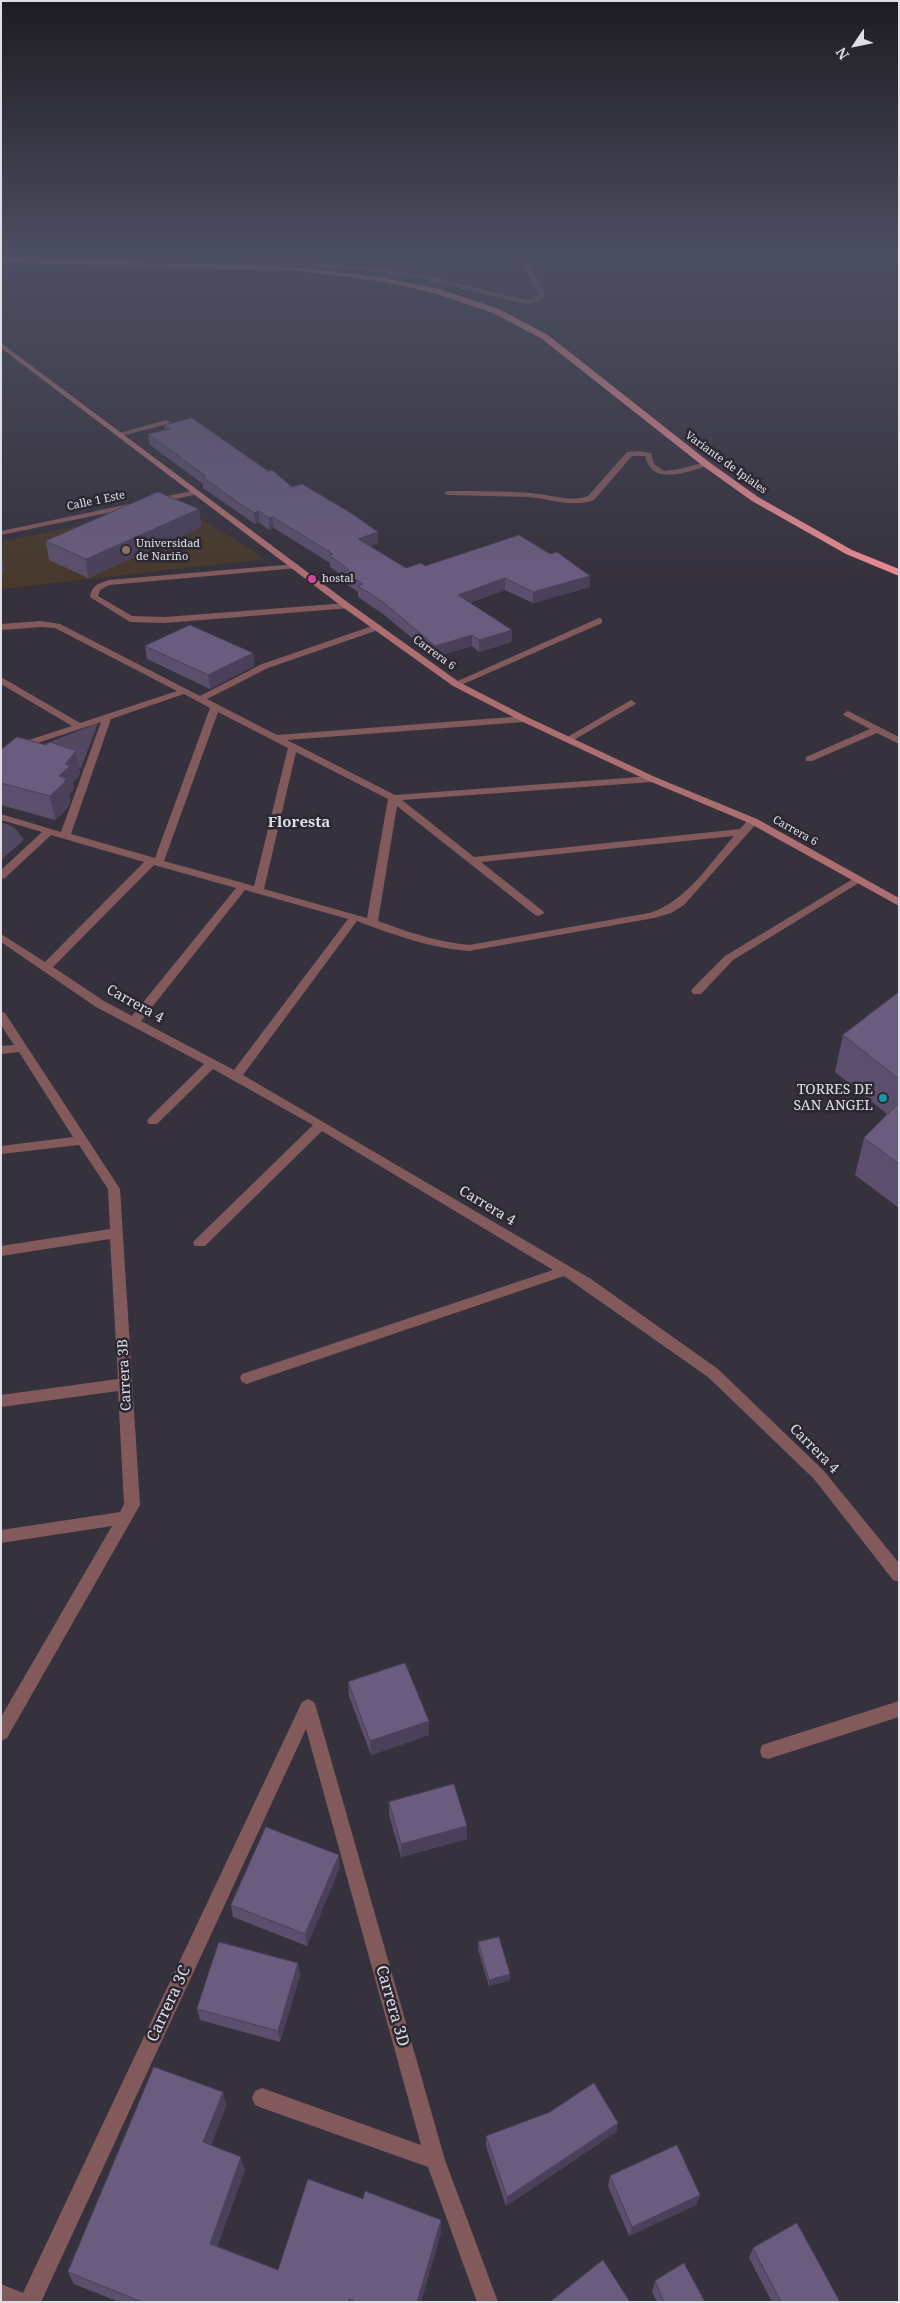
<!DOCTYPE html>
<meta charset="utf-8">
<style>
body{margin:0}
#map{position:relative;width:900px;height:2303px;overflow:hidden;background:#36323d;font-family:"Noto Serif",serif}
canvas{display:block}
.frame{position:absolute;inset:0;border:2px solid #e0dee5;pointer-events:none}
.north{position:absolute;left:830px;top:20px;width:50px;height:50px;-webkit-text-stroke:4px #2c2833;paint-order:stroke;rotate:236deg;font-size:14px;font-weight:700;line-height:20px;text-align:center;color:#e0dee5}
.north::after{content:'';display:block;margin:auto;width:18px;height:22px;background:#e0dee5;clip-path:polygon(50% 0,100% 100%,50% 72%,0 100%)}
</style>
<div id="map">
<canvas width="900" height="2303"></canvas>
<div class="frame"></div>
<div class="north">N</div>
</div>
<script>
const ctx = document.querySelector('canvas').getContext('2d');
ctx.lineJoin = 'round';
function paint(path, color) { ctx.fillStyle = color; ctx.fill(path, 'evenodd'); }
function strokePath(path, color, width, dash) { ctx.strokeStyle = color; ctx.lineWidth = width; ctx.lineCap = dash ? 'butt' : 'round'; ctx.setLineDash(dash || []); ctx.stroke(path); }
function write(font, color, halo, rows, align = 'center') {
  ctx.font = font + ' "Noto Serif",serif'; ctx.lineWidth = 5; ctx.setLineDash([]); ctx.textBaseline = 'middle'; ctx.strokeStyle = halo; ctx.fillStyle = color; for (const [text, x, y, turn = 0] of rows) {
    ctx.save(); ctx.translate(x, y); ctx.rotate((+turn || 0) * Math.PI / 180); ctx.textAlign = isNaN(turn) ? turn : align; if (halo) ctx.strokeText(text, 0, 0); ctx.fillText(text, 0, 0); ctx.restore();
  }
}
paint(new Path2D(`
 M 179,505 L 265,559 L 1,589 L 1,542 Z`), '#47392b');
paint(new Path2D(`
 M 98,723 L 81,768 L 24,752 Z
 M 1,822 L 14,827 L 24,840 L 1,860 Z`), '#524860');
paint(new Path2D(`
 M 519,258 L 525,258 L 546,294 L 538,301 L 526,304 L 428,280 L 369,271 L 262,263 L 230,269 L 227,267 L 262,259 L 369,267 L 428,276 L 526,300 L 534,299 L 540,294 Z
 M 166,420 L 170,422 L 169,424 L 120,436 L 116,434 Z
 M 639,451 L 651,453 L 654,464 L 664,471 L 679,469 L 706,462 L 710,464 C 705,467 697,469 691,471 C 672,476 651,480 645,456 L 632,456 L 594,500 C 573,508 551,499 529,497 C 502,496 475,496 448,495 L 444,493 L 448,491 C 475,491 503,491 530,493 C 549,494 570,503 588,496 L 627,452 Z
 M 196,490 L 200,492 L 199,494 L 1,535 L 1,531 Z
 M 295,564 L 298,564 L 298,568 L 109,585 L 100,590 L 98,596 L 132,616 L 165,617 L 347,603 L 350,604 L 350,608 L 165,623 L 130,622 L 90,597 C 91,586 99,583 109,580 Z
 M 599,618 L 602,619 L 602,623 L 459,686 L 451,684 Z
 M 41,621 L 60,624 L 200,696 L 262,664 L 375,625 L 381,625 L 381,629 L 268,668 L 207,699 L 277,735 L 524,716 L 529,719 L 524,722 L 287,740 L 395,795 L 652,776 L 657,779 L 652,782 L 402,800 L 474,857 L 740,829 L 749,819 L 757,819 L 757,823 L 684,905 L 671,913 L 654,918 L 469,951 C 430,948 394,935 357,921 L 243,1075 L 591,1279 L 718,1369 L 824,1471 L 899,1563 L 899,1582 L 893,1580 L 814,1479 L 708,1377 L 564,1276 L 252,1382 L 247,1384 L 242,1382 L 240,1378 L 242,1374 L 553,1270 L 322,1131 L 205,1246 L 195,1246 L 193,1243 L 195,1240 L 313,1125 L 213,1069 L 157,1124 L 149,1124 L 147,1121 L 149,1118 L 204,1064 L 96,1007 L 1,942 L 1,934 L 45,962 L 144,862 L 51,835 L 5,878 L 1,879 L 1,870 L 42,832 L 1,820 L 1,814 L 61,832 L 101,722 L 1,755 L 1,749 L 72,726 L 1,684 L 1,677 L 80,723 L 177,691 L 55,628 L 41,627 L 1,630 L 1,624 ZM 184,694 L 210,708 L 155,858 L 71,834 L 111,719 ZM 218,712 L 288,748 L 254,886 L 164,861 ZM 296,752 L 388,799 L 367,918 L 264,889 ZM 397,806 L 535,915 L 539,916 L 544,913 L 543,911 L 481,862 L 734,836 C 709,864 686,902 649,913 L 469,945 C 437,942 408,932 378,921 ZM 154,865 L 236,888 L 132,1016 L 104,1001 L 53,967 ZM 245,890 L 348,919 L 234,1070 L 141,1021 Z
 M 631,700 L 636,703 L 634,705 L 572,741 L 566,741 L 564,739 Z
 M 848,711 L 899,737 L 899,744 L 877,733 L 812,761 L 806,761 L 806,757 L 870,729 L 845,716 L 843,714 Z
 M 858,876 L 863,879 L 862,881 L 733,960 L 701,994 L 693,994 L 691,991 L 693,988 L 725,956 Z
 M 1,1012 L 5,1013 L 120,1189 L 140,1505 L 7,1738 L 1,1741 L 1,1717 L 112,1526 L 1,1543 L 1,1530 L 120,1512 L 124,1504 L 118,1391 L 1,1407 L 1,1395 L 118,1379 L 110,1239 L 1,1256 L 1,1246 L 110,1229 L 108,1189 L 79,1145 L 1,1154 L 1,1146 L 73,1137 L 19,1052 L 1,1054 L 1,1046 L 14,1045 L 1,1025 Z
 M 308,1699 L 314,1702 L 316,1707 L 445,2160 L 498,2302 L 477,2302 L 428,2167 L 262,2108 L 255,2105 L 252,2098 L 255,2091 L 262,2088 L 421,2145 L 306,1729 L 41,2302 L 1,2302 L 1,2284 L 23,2293 L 302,1702 Z
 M 899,1701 L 899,1717 L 768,1759 L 762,1757 L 760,1751 L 762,1745 L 768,1743 Z`), '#825a5c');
paint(new Path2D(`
 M 1,343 L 350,604 L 459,682 L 527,717 L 655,777 L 757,819 L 899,898 L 899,906 L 749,823 L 649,781 L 521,721 L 453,686 L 344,608 L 1,348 Z`), '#ac6e71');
paint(new Path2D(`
 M 1,258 L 298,267 L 385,278 L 439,289 L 499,309 L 548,335 L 709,462 L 758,497 L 852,550 L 899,569 L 899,576 L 846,554 L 752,501 L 703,466 L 542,339 L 493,313 L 434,293 L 385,282 L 298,271 L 1,262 Z`), '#ea8b90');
paint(new Path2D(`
 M 164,425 L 268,471 L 378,543 L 370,546 L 406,568 L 425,566 L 590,587 L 533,603 L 505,590 L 469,603 L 512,630 L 511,642 L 479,652 L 472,646 L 435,657 L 383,614 L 358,597 L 358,592 L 345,583 L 344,577 L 330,567 L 330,563 L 274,528 L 269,530 L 259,522 L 255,524 L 203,488 L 203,484 L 150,445 L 148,434 L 165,430 Z
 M 199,509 L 201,527 L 88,578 L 49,560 L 46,541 Z
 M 145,646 L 253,653 L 254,666 L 210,689 L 147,659 Z
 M 1,750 L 76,751 L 80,774 L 73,782 L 74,789 L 69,794 L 70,801 L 68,807 L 55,820 L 1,805 Z
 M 899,992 L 899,1208 L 855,1175 L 864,1138 L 887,1114 L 835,1072 L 843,1035 Z
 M 348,1682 L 429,1735 L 371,1755 L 349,1696 Z
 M 389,1802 L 467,1839 L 401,1857 L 389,1815 Z
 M 340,1867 L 307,1946 L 233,1917 L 231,1905 Z
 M 478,1942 L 510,1974 L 510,1980 L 489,1986 L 478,1949 Z
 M 300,1975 L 280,2042 L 200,2020 L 197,2009 Z
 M 223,2092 L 226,2106 L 211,2145 L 245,2170 L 217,2246 L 278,2270 L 363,2199 L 441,2220 L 441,2232 L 421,2302 L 119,2302 L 74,2284 L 68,2272 Z
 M 618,2123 L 616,2132 L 506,2206 L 486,2146 L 486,2136 Z
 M 610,2176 L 700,2195 L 696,2205 L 629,2236 L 608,2186 Z
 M 753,2248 L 840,2302 L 772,2302 L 749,2258 Z
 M 655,2281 L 705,2302 L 657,2302 L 652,2292 Z`), '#5b4f6d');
paint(new Path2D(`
 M 199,509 L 201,527 L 88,578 L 86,559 Z
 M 259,511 L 259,522 L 255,524 L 254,513 Z
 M 273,517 L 274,528 L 269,530 L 269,518 Z
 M 378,532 L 378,543 L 358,550 L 358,539 Z
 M 1,553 L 5,572 L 1,574 Z
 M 590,576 L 590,587 L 533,603 L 533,592 Z
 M 505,578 L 505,590 L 458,607 L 458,595 Z
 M 512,630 L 511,642 L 479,652 L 479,640 Z
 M 472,635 L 472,646 L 435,657 L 435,646 Z
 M 253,653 L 254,666 L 210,689 L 208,675 Z
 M 76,751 L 80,774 L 73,782 L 74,789 L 69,794 L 70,801 L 68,807 L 55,820 L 50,796 L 65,764 Z
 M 429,1721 L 429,1735 L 371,1755 L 370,1741 Z
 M 467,1826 L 467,1839 L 401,1857 L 401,1844 Z
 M 339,1855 L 340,1867 L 307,1946 L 305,1934 Z
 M 298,1963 L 300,1975 L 280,2042 L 278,2031 Z
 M 510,1974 L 510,1980 L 489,1986 L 489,1980 Z
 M 223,2092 L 226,2106 L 207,2155 L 203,2142 Z
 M 618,2123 L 616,2132 L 506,2206 L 507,2197 Z
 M 241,2157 L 245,2170 L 213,2255 L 210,2244 Z
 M 700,2195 L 696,2205 L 629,2236 L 632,2227 Z
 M 441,2220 L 441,2232 L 421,2302 L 417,2302 Z`), '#4a4059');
const building = new Path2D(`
 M 192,418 L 268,471 L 272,470 L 292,487 L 302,484 L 351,513 L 378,532 L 358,539 L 406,568 L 421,563 L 425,566 L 519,535 L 550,554 L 557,552 L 590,576 L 533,592 L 505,578 L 458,595 L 512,630 L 479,640 L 472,635 L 435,646 L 383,602 L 358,586 L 363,584 L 344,571 L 349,570 L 329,555 L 333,554 L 273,517 L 269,518 L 259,511 L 254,513 L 202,477 L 206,476 L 148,434 L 170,429 L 164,425 Z
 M 158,492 L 199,509 L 86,559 L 46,541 Z
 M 190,625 L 253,653 L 208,675 L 145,646 Z
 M 17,737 L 46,745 L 50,742 L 76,751 L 65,764 L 70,766 L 59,776 L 66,778 L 64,783 L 50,796 L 1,783 L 1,750 Z
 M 899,992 L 899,1079 L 843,1035 Z
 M 899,1103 L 899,1164 L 864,1138 Z
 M 405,1663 L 429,1721 L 370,1741 L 348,1682 Z
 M 454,1784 L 467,1826 L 401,1844 L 389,1802 Z
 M 266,1827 L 339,1855 L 305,1934 L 231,1905 Z
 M 499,1937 L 510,1974 L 489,1980 L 478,1942 Z
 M 219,1942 L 298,1963 L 278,2031 L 197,2009 Z
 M 154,2067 L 223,2092 L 203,2142 L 241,2157 L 210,2244 L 278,2270 L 308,2179 L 363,2199 L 365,2191 L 441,2220 L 417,2302 L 356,2302 L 349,2299 L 348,2302 L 142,2302 L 68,2272 Z
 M 594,2083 L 618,2123 L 507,2197 L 486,2136 L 550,2112 Z
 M 677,2145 L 700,2195 L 632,2227 L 610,2176 Z
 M 797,2223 L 840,2302 L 781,2302 L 753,2248 Z
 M 603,2260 L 630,2302 L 550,2302 Z
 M 684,2263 L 705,2302 L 664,2302 L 655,2281 Z`);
paint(building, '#6a5c7f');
strokePath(building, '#4a4059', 1);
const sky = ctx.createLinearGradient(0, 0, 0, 580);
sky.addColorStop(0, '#1e1c22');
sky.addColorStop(0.44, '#4c4f62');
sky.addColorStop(1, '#4c4f6200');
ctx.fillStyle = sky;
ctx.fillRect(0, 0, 900, 580);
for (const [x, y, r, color] of [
 [126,550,5,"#8d6e63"],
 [312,579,5,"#d1479c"],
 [883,1098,5,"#0f9aa8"]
]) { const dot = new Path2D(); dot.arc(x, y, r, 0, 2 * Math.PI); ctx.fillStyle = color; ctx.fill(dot); strokePath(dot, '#2c2833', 2); }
write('11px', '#e0dee5', '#2c2833', [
 ["Variante de Ipiales",726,463,36],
 ["Calle 1 Este",96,501,-12],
 ["Carrera 6",434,653,36],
 ["Carrera 6",795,831,29]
]);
write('11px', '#e0dee5', '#2c2833', [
 ["Universidad",136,544],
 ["de Nariño",136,557],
 ["hostal",322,579]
], 'left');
write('14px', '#e0dee5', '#2c2833', [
 ["Carrera 4",135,1004,29],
 ["Carrera 4",487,1206,31],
 ["Carrera 3B",125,1375,-93],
 ["Carrera 4",814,1449,45]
]);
write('14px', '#e0dee5', '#2c2833', [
 ["TORRES DE",873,1090],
 ["SAN ANGEL",873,1106]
], 'right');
write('bold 15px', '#e0dee5', '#2c2833', [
 ["Floresta",299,823]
]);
write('16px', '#e0dee5', '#2c2833', [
 ["Carrera 3C",169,2004,-65],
 ["Carrera 3D",392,2006,74]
]);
</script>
